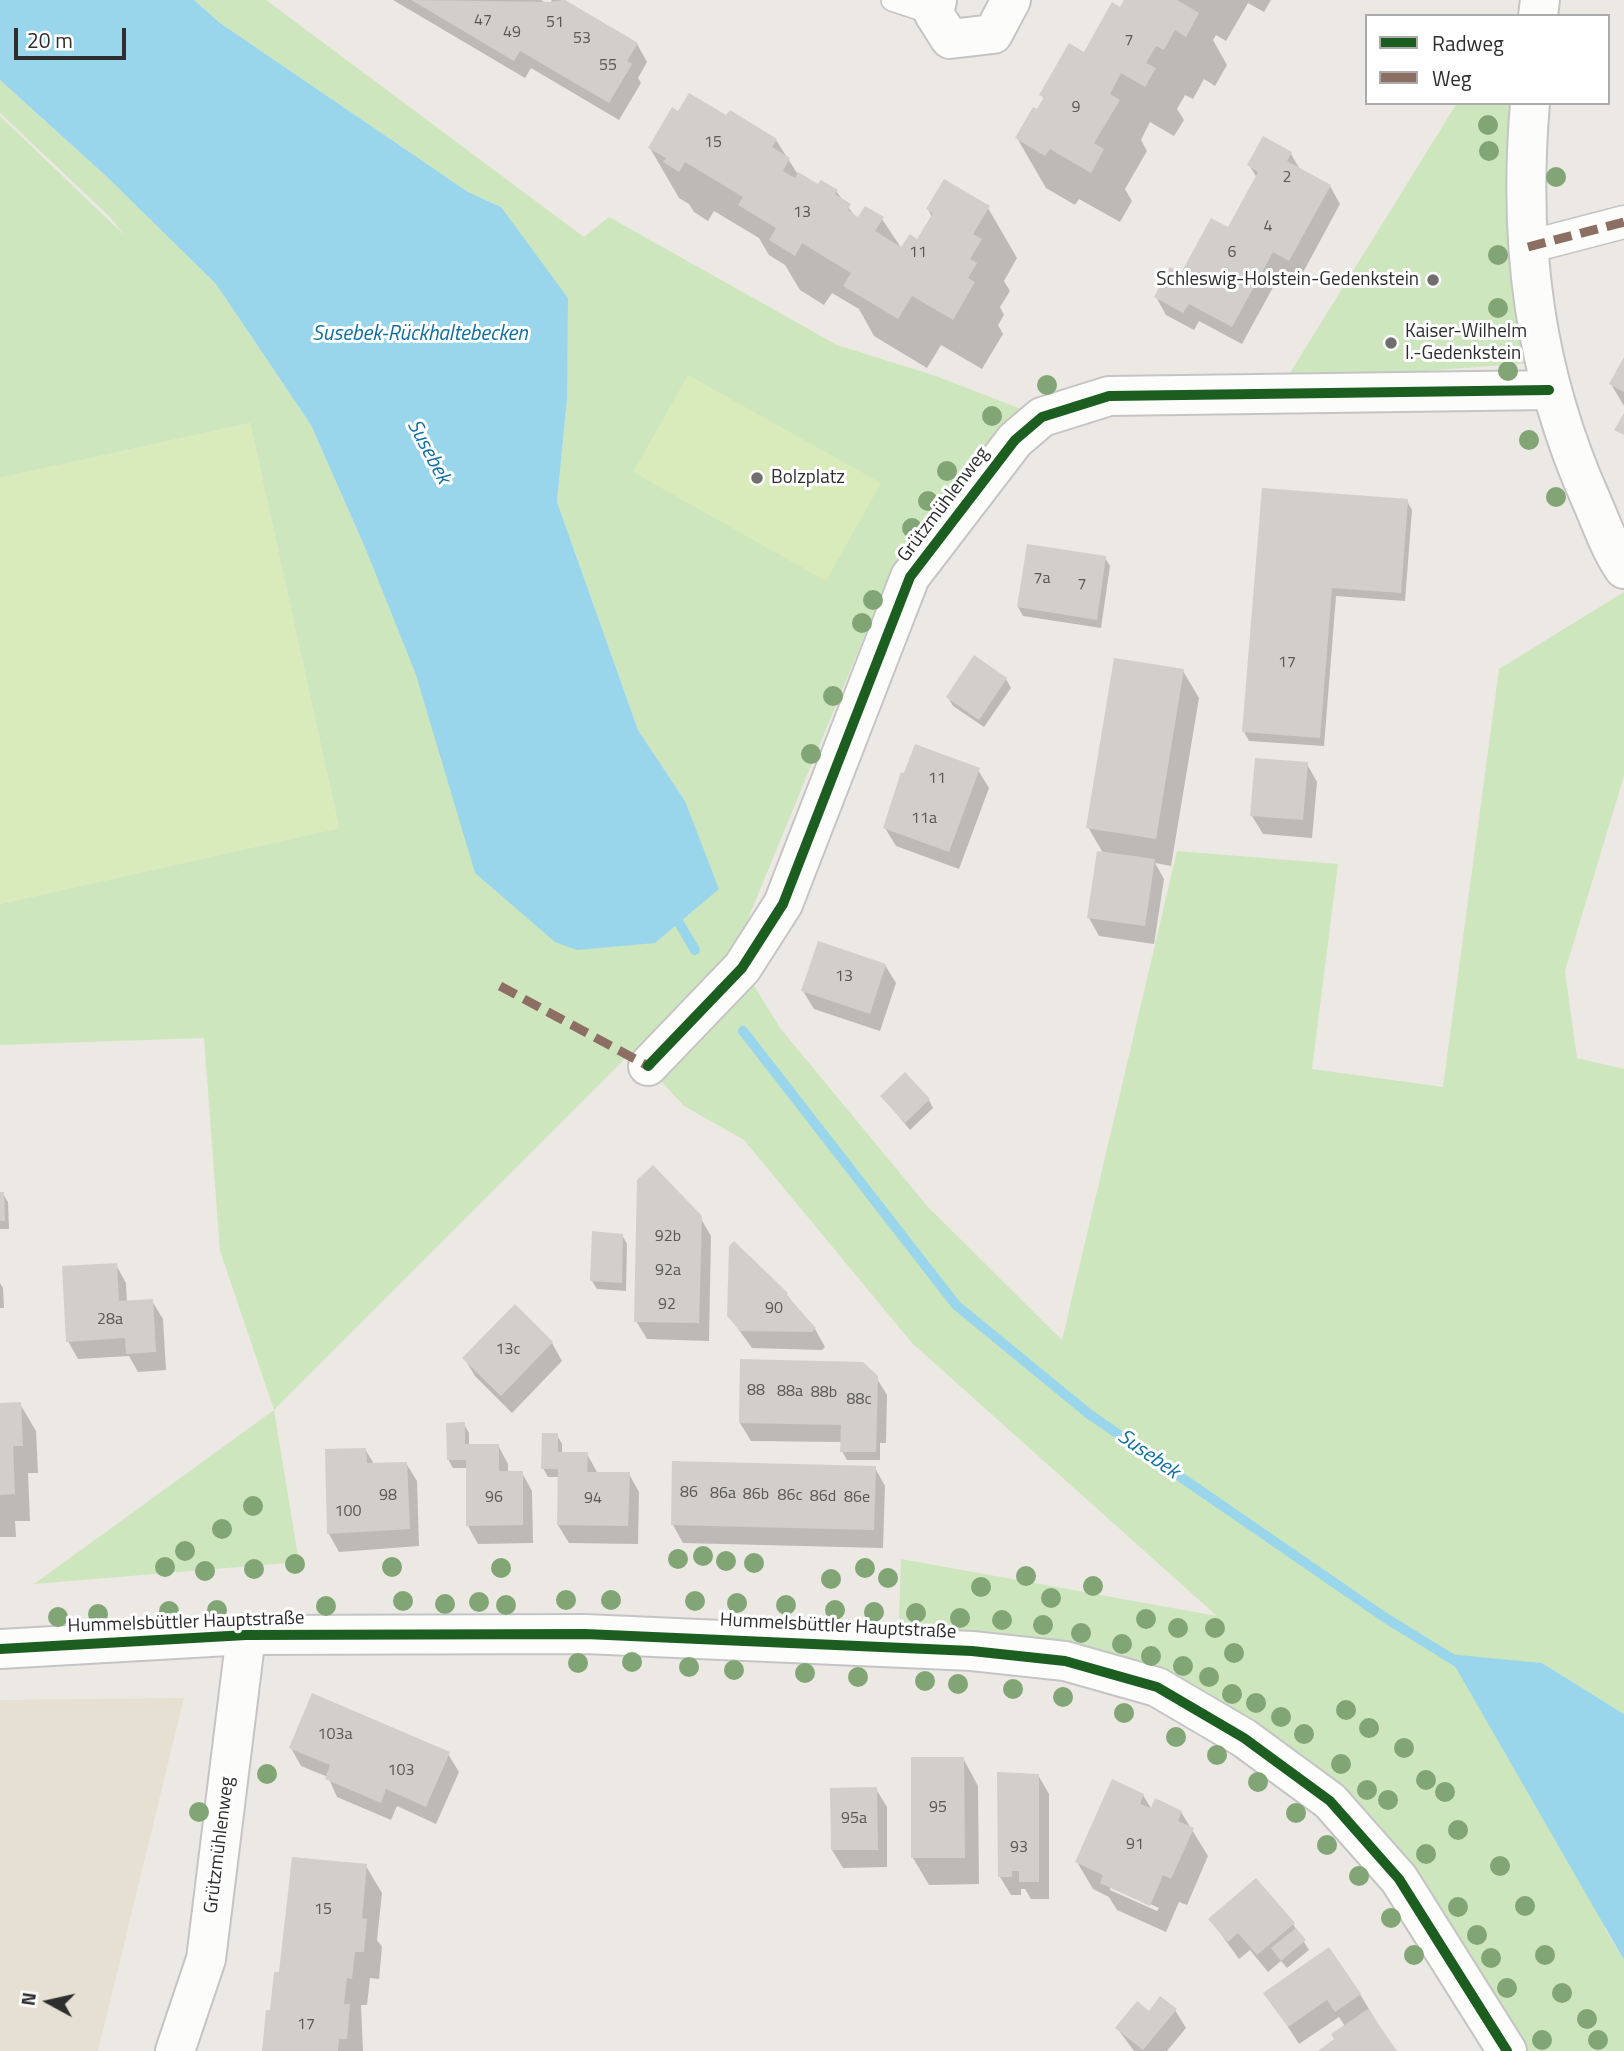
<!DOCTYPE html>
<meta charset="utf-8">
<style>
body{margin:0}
#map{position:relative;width:1624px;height:2051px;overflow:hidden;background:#ece8e4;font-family:"Titillium Web",sans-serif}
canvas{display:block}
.legend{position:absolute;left:1365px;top:14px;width:245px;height:91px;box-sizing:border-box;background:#fff;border:2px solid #ababab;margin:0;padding:9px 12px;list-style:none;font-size:21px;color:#2e2e2e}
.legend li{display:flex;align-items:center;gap:14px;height:35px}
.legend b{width:35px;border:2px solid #ababab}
.north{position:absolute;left:14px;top:1967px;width:70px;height:70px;-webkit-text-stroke:5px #fff;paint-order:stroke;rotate:278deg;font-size:19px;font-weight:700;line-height:28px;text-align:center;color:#2e2e2e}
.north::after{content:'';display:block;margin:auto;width:24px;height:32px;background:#2e2e2e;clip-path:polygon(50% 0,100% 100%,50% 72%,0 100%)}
.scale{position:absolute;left:14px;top:28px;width:112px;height:32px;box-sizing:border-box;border:4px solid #2e2e2e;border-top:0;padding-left:9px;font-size:21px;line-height:24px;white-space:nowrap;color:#2e2e2e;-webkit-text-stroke:5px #fff;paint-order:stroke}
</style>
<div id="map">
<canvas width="1624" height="2051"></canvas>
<ul class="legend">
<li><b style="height:9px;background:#1b5e20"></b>Radweg</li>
<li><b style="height:9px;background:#8d6e63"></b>Weg</li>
</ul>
<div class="north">N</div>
<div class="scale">20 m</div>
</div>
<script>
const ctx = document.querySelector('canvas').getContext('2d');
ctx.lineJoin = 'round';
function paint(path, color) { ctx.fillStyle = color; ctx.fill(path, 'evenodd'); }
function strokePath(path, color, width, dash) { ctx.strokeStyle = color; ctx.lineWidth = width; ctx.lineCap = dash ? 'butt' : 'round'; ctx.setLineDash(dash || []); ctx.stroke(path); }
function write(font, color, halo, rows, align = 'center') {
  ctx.font = font + ' "Titillium Web",sans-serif'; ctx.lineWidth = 6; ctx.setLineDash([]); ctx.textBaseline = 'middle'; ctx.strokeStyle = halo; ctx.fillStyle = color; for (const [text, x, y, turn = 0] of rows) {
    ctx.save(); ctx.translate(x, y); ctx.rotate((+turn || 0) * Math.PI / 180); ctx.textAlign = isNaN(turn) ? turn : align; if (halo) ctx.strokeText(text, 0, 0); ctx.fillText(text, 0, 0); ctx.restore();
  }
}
paint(new Path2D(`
 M 184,1698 L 98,2051 L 0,2051 L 0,1700 Z`), '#e6e0d3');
paint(new Path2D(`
 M 194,0 L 266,0 L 584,237 L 609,217 L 837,345 L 933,375 L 1042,417 L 894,564 L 734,953 L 780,1028 L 928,1207 L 1062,1340 L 1177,851 L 1338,864 L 1312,1069 L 1443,1087 L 1499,669 L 1624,592 L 1624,776 L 1565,971 L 1577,1058 L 1624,1069 L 1624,1714 L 1542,1663 L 1605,1929 L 1624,1960 L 1624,2051 L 1516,2051 L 1333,1795 L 1159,1680 L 898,1650 L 901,1559 L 1217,1616 L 912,1343 L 744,1140 L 684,1106 L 633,1051 L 274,1410 L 299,1562 L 34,1584 L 274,1410 L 220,1251 L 204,1038 L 0,1045 L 0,904 L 339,828 L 250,423 L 0,478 L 0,116 L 124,235 L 110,217 L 0,113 L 0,80 L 106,176 L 216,284 L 311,425 L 366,550 L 416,675 L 685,801 L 638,730 L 557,502 L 567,399 L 501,207 L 468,192 L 220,23 Z
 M 1457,103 L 1518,103 L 1532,363 L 1285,381 Z`), '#cee6be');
paint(new Path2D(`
 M 688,375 L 881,483 L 826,581 L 633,472 Z
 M 250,423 L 339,828 L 0,904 L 0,478 Z`), '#d9eabb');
paint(new Path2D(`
 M 0,0 L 194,0 L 220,23 L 468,192 L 501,207 L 568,298 L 567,399 L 557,502 L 638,730 L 685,801 L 719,889 L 655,943 L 577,950 L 555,942 L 475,873 L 416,675 L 366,550 L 311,425 L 216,284 L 106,176 L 0,80 Z
 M 1448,1654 L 1542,1663 L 1624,1714 L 1624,1960 Z`), '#99d6ec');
paint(new Path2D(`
 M 393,0 L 541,0 L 549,5 L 552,0 L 561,0 L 637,44 L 647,62 L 638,78 L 641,83 L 619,120 L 531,68 L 525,78 Z
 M 1126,0 L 1271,0 L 1264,12 L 1248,3 L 1226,41 L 1216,35 L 1213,40 L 1227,65 L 1215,86 L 1204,79 L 1193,99 L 1185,95 L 1177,109 L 1184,120 L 1174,136 L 1150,122 L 1141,140 L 1147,151 L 1125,189 L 1132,201 L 1120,222 L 1079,199 L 1075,205 L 1046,188 L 1017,138 L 1038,112 L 1044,100 L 1042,95 L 1085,54 Z
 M 679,113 L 727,118 L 776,140 L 797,173 L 819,186 L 836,191 L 858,220 L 882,219 L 902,249 L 918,241 L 932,217 L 928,209 L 988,208 L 1017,258 L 1004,281 L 1010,291 L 1000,307 L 1004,315 L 998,325 L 1003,334 L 982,369 L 941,345 L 927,368 L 874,336 L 859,309 L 832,293 L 824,305 L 800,290 L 785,265 L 769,255 L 759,238 L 714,211 L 708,221 L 694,212 L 689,204 L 679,198 L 650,148 Z
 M 1264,139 L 1291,154 L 1301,171 L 1330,186 L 1340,204 L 1300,278 L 1283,269 L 1242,344 L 1199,321 L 1194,330 L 1166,315 L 1156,297 L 1228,230 L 1257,178 L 1249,165 Z
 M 1624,361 L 1624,406 L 1611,384 Z
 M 1263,490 L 1407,501 L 1412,510 L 1405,601 L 1336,596 L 1324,746 L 1249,741 L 1244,732 Z
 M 1105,558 L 1110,566 L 1101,628 L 1023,616 L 1018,607 Z
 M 1183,671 L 1199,698 L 1171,866 L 1155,863 L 1164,879 L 1154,944 L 1099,936 L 1089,918 L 1103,853 L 1088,827 Z
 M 1006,679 L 1011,688 L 984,727 L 953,706 L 948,697 Z
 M 1307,764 L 1317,782 L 1312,838 L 1263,834 L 1252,816 Z
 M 978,770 L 989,788 L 959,869 L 896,846 L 885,828 Z
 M 885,965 L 896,983 L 880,1031 L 814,1009 L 803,991 Z
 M 882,1096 L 929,1100 L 933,1108 L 910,1130 Z
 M 0,1194 L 3,1194 L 8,1202 L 9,1229 L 0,1229 Z
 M 700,1217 L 711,1236 L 709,1341 L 647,1339 L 636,1321 Z
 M 622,1235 L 627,1244 L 626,1291 L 597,1289 L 592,1281 Z
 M 116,1265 L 126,1283 L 127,1302 L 152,1301 L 163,1319 L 166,1370 L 138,1372 L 129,1356 L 78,1359 L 68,1341 Z
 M 0,1283 L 3,1288 L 4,1308 L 0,1308 Z
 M 786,1294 L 815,1329 L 825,1347 L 822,1350 L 752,1348 L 729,1316 Z
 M 515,1307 L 552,1343 L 562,1361 L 512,1413 L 475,1376 L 464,1358 Z
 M 876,1377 L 887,1395 L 886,1443 L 880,1443 L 880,1460 L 847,1460 L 842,1451 L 842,1442 L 751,1441 L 740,1423 Z
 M 20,1404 L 36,1431 L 38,1473 L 28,1473 L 30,1521 L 15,1521 L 16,1537 L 0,1537 L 0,1405 Z
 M 464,1424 L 469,1433 L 469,1446 L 498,1445 L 508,1464 L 508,1473 L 522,1473 L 532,1491 L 533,1543 L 478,1544 L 468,1526 L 467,1468 L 453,1468 L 448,1459 Z
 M 557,1435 L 562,1444 L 562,1454 L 587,1454 L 597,1472 L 629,1474 L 639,1492 L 638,1544 L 569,1543 L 558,1525 L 559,1477 L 548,1477 L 543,1468 Z
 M 365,1449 L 374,1464 L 406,1463 L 417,1481 L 419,1546 L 339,1552 L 329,1534 Z
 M 875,1468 L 885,1486 L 883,1548 L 683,1543 L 673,1525 Z
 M 291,1748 L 448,1754 L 459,1772 L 436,1824 L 397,1806 L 391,1820 L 337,1797 L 328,1777 L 301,1766 Z
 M 963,1758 L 978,1786 L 979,1884 L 929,1885 L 913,1858 Z
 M 1038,1775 L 1049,1794 L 1049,1899 L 1031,1899 L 1025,1889 L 1021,1889 L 1021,1895 L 1011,1895 L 1000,1877 Z
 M 876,1789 L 887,1807 L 887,1867 L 843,1868 L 832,1850 Z
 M 1143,1795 L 1152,1810 L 1181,1812 L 1208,1856 L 1187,1905 L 1179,1902 L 1166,1932 L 1117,1910 L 1109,1897 L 1093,1889 L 1077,1862 ZM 1110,1886 L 1159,1908 L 1157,1911 L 1110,1890 Z
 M 366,1866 L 382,1893 L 377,1940 L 382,1947 L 379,1979 L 370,1978 L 367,2005 L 361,2005 L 363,2051 L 264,2051 L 280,1974 Z
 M 1210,1919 L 1293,1924 L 1309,1950 L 1287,1968 L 1281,1961 L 1268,1972 L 1250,1950 L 1239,1959 Z
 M 1266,1993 L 1360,1994 L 1394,2051 L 1321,2051 L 1337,2040 L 1345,2026 L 1339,2017 L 1299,2044 Z
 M 1175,2010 L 1186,2028 L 1167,2051 L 1134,2051 L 1117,2028 L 1149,2013 Z`), '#0003');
strokePath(new Path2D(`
 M 672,911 L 695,950
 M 743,1031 L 956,1305 L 1089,1414 L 1384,1617 L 1457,1662`), '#99d6ec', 10);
paint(new Path2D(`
 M 411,0 L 549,2 L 565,0 L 638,43 L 627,61 L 632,64 L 609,103 L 520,51 L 514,61 Z
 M 1124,0 L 1177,0 L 1199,13 L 1186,37 L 1175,30 L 1164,50 L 1156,46 L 1146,63 L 1156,68 L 1145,87 L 1121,73 L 1110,94 L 1120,100 L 1094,143 L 1104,149 L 1091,173 L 1050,149 L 1045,156 L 1015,138 L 1033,107 L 1037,109 L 1044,97 L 1039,95 L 1069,43 L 1084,52 L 1112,2 L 1120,7 Z
 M 689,93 L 726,115 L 730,110 L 777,139 L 772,147 L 790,158 L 783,171 L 795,178 L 798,172 L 818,184 L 821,180 L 838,190 L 835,194 L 851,204 L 848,210 L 858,217 L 865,206 L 884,217 L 875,231 L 901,247 L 910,234 L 917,239 L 933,213 L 926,209 L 944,179 L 990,206 L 973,234 L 982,239 L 970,259 L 977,263 L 968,278 L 975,282 L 953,320 L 912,296 L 898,319 L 843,286 L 851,273 L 802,243 L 795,256 L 769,240 L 776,228 L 738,205 L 743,197 L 685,162 L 679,172 L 663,162 L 666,158 L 648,148 L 672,107 L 678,111 Z
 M 1263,136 L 1292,152 L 1287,161 L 1331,185 L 1289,261 L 1273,252 L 1232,327 L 1189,304 L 1183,313 L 1154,297 L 1170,267 L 1181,273 L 1211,218 L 1228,227 L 1258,172 L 1247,165 Z
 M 1624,357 L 1624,392 L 1609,384 Z
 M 1624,413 L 1624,435 L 1614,430 Z
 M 1262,488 L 1408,499 L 1401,593 L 1332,588 L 1320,738 L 1242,732 Z
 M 1027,544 L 1106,556 L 1097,620 L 1017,607 Z
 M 974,655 L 1007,678 L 979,720 L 946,697 Z
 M 1114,658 L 1184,669 L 1156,839 L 1086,828 Z
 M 915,744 L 980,768 L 949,852 L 883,828 L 901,772 L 904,773 Z
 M 1255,758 L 1308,762 L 1303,820 L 1250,816 Z
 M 1097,851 L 1155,859 L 1145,926 L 1087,918 Z
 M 818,941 L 886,964 L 870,1014 L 801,991 Z
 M 905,1072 L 930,1099 L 905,1123 L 880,1096 Z
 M 653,1165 L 702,1216 L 699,1323 L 634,1322 L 637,1180 Z
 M 0,1192 L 4,1192 L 5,1221 L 0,1221 Z
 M 592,1231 L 623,1234 L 622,1283 L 590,1281 Z
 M 734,1241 L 788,1293 L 786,1295 L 816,1328 L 812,1332 L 740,1331 L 734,1324 L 727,1316 L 729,1246 Z
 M 117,1263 L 119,1301 L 153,1299 L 156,1352 L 126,1354 L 125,1338 L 66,1342 L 62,1266 Z
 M 515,1304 L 553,1342 L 501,1396 L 462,1358 Z
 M 740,1359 L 863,1362 L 878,1376 L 876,1452 L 840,1452 L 841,1425 L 739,1423 Z
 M 21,1402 L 23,1446 L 13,1446 L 15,1494 L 0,1495 L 0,1403 Z
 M 465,1422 L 465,1444 L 499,1444 L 499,1471 L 523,1471 L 523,1525 L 466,1526 L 466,1460 L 447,1460 L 446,1423 Z
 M 542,1433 L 558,1433 L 558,1452 L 588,1452 L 587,1472 L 630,1472 L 628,1526 L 557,1525 L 558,1469 L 541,1469 Z
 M 366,1448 L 367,1463 L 407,1462 L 410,1529 L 327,1534 L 325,1449 Z
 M 672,1461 L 876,1466 L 874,1530 L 671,1525 Z
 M 312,1693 L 450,1752 L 426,1807 L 386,1789 L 381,1803 L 325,1779 L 330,1765 L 289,1748 Z
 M 911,1757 L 964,1757 L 965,1858 L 911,1858 Z
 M 997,1772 L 1039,1774 L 1039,1882 L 1019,1882 L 1019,1871 L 1012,1871 L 1012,1877 L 998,1877 Z
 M 1112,1779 L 1144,1794 L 1140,1804 L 1151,1808 L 1155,1798 L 1182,1811 L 1178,1821 L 1194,1828 L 1171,1879 L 1163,1875 L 1150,1906 L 1100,1883 L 1103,1875 L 1075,1862 Z
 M 877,1787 L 878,1850 L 831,1850 L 830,1788 Z
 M 292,1857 L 367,1864 L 362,1918 L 367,1919 L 364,1952 L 355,1952 L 352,1979 L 347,1978 L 344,2004 L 350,2004 L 347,2039 L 339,2039 L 338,2051 L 262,2051 L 266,2010 L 270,2010 L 274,1972 L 279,1972 Z
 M 1256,1878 L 1295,1923 L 1257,1955 L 1238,1933 L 1228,1942 L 1208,1919 Z
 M 1296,1928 L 1306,1940 L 1281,1961 L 1271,1948 Z
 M 1329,1947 L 1361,1994 L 1335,2012 L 1327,2000 L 1288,2027 L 1263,1993 Z
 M 1160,1996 L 1177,2009 L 1143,2050 L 1115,2028 L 1137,2001 L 1149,2011 Z
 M 1368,2009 L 1397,2051 L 1318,2051 L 1334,2039 L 1331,2034 Z`), '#d1cecb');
const service = new Path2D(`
 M 892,0 L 934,14`);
const pedestrian = new Path2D(`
 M 1528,247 L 1624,222`);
const minor = new Path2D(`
 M 937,0 L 934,14 L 950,39 L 993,34 L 1011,0
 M 1538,16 L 1540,0
 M 1530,103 C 1518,244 1534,373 1592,502 C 1602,525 1610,549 1624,569
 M 648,1066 L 742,968 L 783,904 L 910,577 L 1015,440 L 1042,417 L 1109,396 L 1549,390
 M 175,2051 L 206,1959 L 246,1635`);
const secondary = new Path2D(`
 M 0,1649 L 246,1635 L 585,1634 L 972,1651 L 1065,1661 L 1157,1687 L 1244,1738 L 1330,1801 L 1399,1879 L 1507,2051`);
strokePath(service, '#c5c4c5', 24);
strokePath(pedestrian, '#c5c4c5', 35);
strokePath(minor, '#c5c4c5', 42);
strokePath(secondary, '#c5c4c5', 42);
strokePath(service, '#fcfcfb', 21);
strokePath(pedestrian, '#fcfcfb', 32);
strokePath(minor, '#fcfcfb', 38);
strokePath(secondary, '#fcfcfb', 38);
strokePath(new Path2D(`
 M 1528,247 L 1624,222
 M 500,986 L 648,1066 L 651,1064`), '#8d6e63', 9, [18, 9]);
strokePath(new Path2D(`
 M 648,1066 L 742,968 L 783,904 L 910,577 L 1015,440 L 1042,417 L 1109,396 L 1549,390
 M 0,1649 L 246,1635 L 585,1634 L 972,1651 L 1065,1661 L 1157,1687 L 1244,1738 L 1330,1801 L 1399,1879 L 1507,2051`), '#1b5e20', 10);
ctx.fillStyle = '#82a575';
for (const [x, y] of [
 [1488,125],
 [1489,151],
 [1556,177],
 [1498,255],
 [1498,308],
 [1508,371],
 [1047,385],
 [992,416],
 [1529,440],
 [947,471],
 [1556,497],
 [928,501],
 [912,528],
 [873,600],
 [862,623],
 [833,696],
 [811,754],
 [253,1506],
 [222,1529],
 [185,1551],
 [703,1556],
 [678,1559],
 [726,1561],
 [754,1563],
 [295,1564],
 [165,1567],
 [392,1567],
 [501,1568],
 [865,1568],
 [254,1569],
 [205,1571],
 [1026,1576],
 [888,1578],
 [831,1579],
 [1093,1586],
 [981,1587],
 [1051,1598],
 [566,1600],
 [611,1600],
 [403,1601],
 [695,1601],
 [479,1602],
 [737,1603],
 [445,1604],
 [506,1605],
 [786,1605],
 [326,1606],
 [217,1610],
 [835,1610],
 [169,1611],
 [874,1612],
 [916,1613],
 [98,1614],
 [58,1617],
 [960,1618],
 [1146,1619],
 [1002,1620],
 [1043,1625],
 [1178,1628],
 [1215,1628],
 [1081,1633],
 [1122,1644],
 [1234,1653],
 [1151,1656],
 [632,1662],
 [578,1663],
 [1183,1666],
 [689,1667],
 [734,1670],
 [805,1673],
 [858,1677],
 [1209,1677],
 [925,1681],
 [958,1684],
 [1013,1689],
 [1232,1694],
 [1063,1697],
 [1256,1703],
 [1346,1710],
 [1124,1713],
 [1281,1717],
 [1369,1728],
 [1304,1734],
 [1176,1737],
 [1404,1748],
 [1217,1755],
 [1341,1764],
 [267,1774],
 [1426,1780],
 [1258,1782],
 [1367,1790],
 [1445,1792],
 [1388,1800],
 [199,1812],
 [1296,1813],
 [1458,1830],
 [1327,1845],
 [1426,1854],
 [1500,1866],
 [1359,1876],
 [1525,1906],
 [1458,1907],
 [1391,1918],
 [1477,1935],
 [1414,1955],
 [1545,1955],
 [1491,1958],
 [1507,1988],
 [1562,1993],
 [1587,2019],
 [1542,2040],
 [1598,2040]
]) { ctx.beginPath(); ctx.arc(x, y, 10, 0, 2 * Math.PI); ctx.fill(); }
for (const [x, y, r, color] of [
 [1433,280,7,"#706f6e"],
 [1391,343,7,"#706f6e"],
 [757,478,7,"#706f6e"]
]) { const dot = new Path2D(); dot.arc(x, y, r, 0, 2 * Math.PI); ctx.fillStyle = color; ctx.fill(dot); strokePath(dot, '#fff', 2.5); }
write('16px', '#585857', null, [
 ["47",483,21],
 ["51",555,23],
 ["49",512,33],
 ["53",582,39],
 ["7",1129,41],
 ["55",608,66],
 ["9",1076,108],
 ["15",713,143],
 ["2",1287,178],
 ["13",802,213],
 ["4",1268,227],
 ["11",918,253],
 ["6",1232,253],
 ["7a",1042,579],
 ["7",1082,585],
 ["17",1287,663],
 ["11",937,779],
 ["11a",924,819],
 ["13",844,977],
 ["92b",668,1237],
 ["92a",668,1271],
 ["92",667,1305],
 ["90",774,1309],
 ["28a",110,1320],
 ["13c",508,1350],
 ["88",756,1391],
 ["88a",790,1392],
 ["88b",824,1393],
 ["88c",859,1400],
 ["86",689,1493],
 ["86a",723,1494],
 ["86b",756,1495],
 ["98",388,1496],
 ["86c",790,1496],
 ["86d",823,1497],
 ["96",494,1498],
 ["86e",857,1498],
 ["94",593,1499],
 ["100",348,1512],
 ["103a",335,1735],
 ["103",401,1771],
 ["95",938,1808],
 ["95a",854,1819],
 ["91",1135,1845],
 ["93",1019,1848],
 ["15",323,1910],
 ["17",306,2025]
]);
write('19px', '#2e2e2e', '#fff', [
 ["Schleswig-Holstein-Gedenkstein",1419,280,"right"],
 ["Kaiser-Wilhelm",1405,332],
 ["I.-Gedenkstein",1405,354],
 ["Bolzplatz",771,478]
], 'left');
write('19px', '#2e2e2e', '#fff', [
 ["Grützmühlenweg",944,505,-53],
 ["Hummelsbüttler Hauptstraße",186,1623,-2],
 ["Hummelsbüttler Hauptstraße",838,1627,3],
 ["Grützmühlenweg",220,1845,-83]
]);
write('italic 21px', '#0d6fa3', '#fff', [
 ["Susebek-Rückhaltebecken",420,335],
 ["Susebek",428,452,62],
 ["Susebek",1148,1455,35]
]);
</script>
